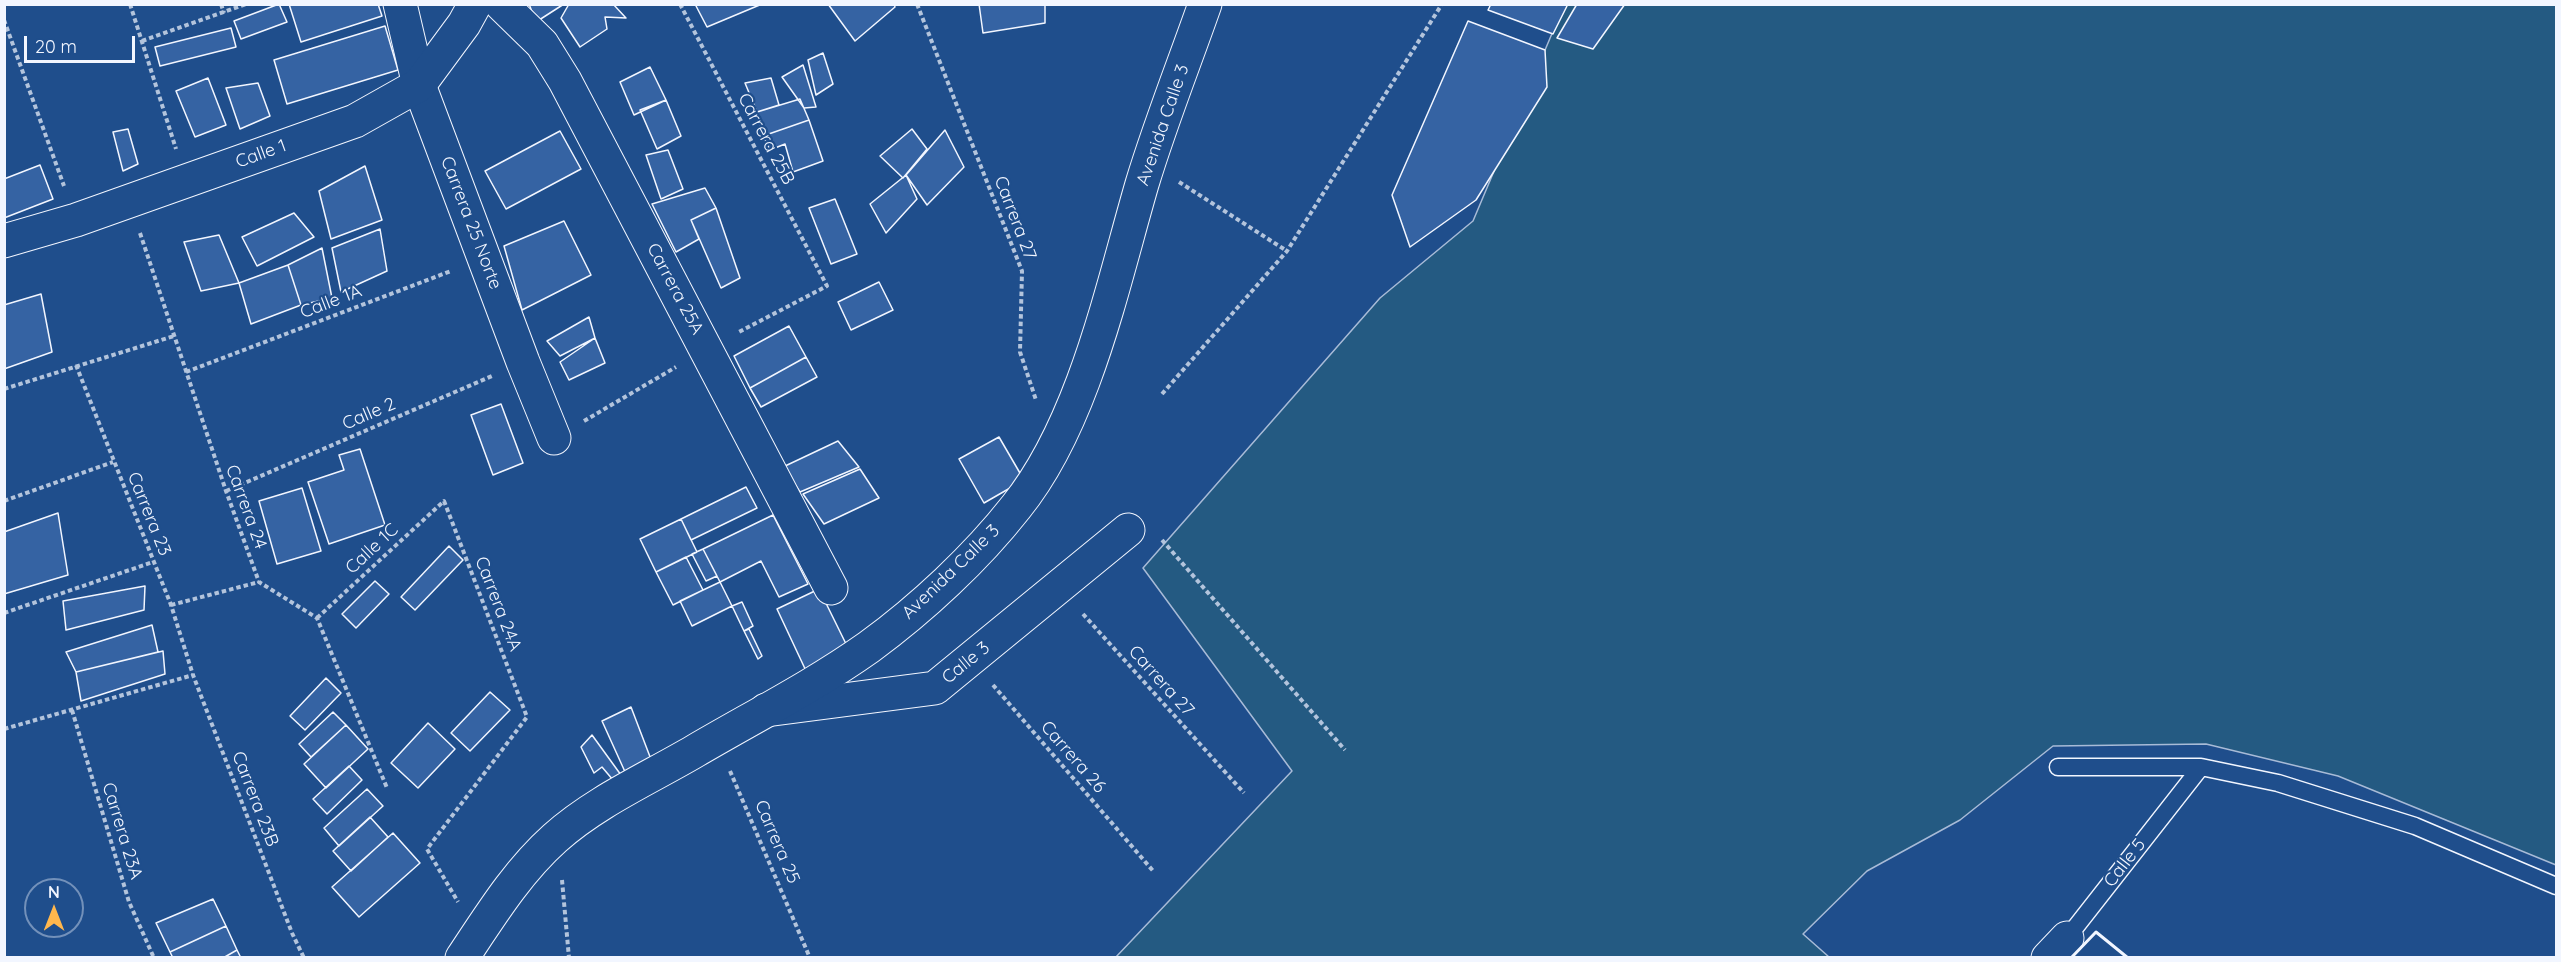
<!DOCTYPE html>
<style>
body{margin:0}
#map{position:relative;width:2561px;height:962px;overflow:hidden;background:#1f4e8c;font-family:Quicksand,sans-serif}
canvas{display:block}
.frame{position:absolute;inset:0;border:6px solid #f2f6ff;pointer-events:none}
.north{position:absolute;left:24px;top:878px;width:60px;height:60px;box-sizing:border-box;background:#1f4e8c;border:2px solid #7391ba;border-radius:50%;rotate:0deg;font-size:16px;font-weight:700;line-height:24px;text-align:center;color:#f2f6ff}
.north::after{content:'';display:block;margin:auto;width:21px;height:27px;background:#ffb74d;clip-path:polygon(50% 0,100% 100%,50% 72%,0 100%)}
.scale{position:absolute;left:24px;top:36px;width:111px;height:27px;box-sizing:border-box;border:3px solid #f2f6ff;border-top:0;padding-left:8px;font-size:18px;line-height:21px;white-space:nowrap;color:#f2f6ff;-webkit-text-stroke:4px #1f4e8c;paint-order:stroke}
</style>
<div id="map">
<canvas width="2561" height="962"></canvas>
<div class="frame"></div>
<div class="north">N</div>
<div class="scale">20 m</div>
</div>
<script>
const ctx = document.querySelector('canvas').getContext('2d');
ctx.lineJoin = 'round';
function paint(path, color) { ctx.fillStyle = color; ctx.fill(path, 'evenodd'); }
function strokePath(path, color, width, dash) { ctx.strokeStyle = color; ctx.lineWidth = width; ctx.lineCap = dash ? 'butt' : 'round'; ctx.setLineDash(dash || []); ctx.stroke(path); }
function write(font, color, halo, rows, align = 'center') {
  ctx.font = font + ' Quicksand,sans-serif'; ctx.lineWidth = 4.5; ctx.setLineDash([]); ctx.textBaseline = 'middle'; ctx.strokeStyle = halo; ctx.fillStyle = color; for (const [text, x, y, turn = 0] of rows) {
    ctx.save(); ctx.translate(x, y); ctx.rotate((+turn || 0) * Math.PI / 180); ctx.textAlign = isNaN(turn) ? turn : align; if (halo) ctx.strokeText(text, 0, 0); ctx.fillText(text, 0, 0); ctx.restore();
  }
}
const green = new Path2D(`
 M 1564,5 L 2556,5 L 2556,865 L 2338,776 L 2206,744 L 2053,746 L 1960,820 L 1867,871 L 1803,934 L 1829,957 L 1115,958 L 1292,771 L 1143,568 L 1380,298 L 1473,221 Z`);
paint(green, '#245a82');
strokePath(green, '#a8bbd7', 1.5);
const building = new Path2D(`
 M 279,4 L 287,22 L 241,39 L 234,21 Z
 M 289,4 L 378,4 L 382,16 L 301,42 Z
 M 529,4 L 564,4 L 536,22 Z
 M 569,4 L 613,4 L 626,18 L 605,17 L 607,29 L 580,47 L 561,18 Z
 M 695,4 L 762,4 L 707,27 Z
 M 828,4 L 894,4 L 895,7 L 855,41 Z
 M 979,4 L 1045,4 L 1045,23 L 983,33 Z
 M 1491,4 L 1568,4 L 1553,34 L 1488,10 Z
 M 1577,4 L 1625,4 L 1593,49 L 1557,38 Z
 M 1468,21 L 1545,50 L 1547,87 L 1476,200 L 1410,247 L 1392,195 Z
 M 385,26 L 398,70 L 287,104 L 274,60 Z
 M 231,28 L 236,47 L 160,66 L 155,47 Z
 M 823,53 L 833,84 L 816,95 L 808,60 Z
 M 803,65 L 816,107 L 804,108 L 782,77 Z
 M 650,67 L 666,100 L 634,115 L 620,82 Z
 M 208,78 L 226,125 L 195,137 L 176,91 Z
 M 771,78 L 779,105 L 757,112 L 745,83 Z
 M 258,83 L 270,116 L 240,129 L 226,88 Z
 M 800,99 L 809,120 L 763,136 L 757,112 Z
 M 666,100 L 681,136 L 657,149 L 640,110 Z
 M 809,120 L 823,161 L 793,172 L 785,144 L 770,150 L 763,136 Z
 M 128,129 L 138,164 L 123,171 L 113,132 Z
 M 912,129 L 927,149 L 903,178 L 880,156 Z
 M 945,130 L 964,167 L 927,205 L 906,175 Z
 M 560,131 L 581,169 L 506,209 L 485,171 Z
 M 668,150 L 683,189 L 661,199 L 646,155 Z
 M 40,165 L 53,199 L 4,218 L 4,179 Z
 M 365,166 L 382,220 L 331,239 L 319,191 Z
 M 906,175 L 917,199 L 886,233 L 870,204 Z
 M 705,188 L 716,208 L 691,220 L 699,239 L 676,252 L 652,204 Z
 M 835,199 L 857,254 L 831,264 L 809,208 Z
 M 716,208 L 740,278 L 721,288 L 691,220 Z
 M 294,213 L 314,237 L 257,266 L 242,237 Z
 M 564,221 L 591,275 L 522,310 L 504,246 Z
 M 380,229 L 387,271 L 341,292 L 332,248 Z
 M 219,235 L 239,283 L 201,291 L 184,242 Z
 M 322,248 L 332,298 L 301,305 L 288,265 Z
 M 288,265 L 301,305 L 251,324 L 239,283 Z
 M 879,282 L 893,310 L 851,330 L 838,302 Z
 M 41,294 L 52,352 L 4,369 L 4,305 Z
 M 589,317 L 595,338 L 560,356 L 547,341 Z
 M 789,326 L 806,357 L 750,388 L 734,356 Z
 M 595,338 L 605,363 L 569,380 L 560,362 Z
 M 806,357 L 817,377 L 761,407 L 750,388 Z
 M 501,404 L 523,463 L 493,475 L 471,415 Z
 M 999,437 L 1024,480 L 984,503 L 959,459 Z
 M 838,441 L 859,467 L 800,492 L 783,467 Z
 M 360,449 L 385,525 L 329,544 L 308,482 L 344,470 L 339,455 Z
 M 860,469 L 879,498 L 824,524 L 803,494 Z
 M 746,487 L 757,508 L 691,540 L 681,519 Z
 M 302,488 L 321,551 L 277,564 L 259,501 Z
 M 58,513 L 68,575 L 4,594 L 4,532 Z
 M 773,515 L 808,584 L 779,597 L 761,561 L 720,582 L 703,549 Z
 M 681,519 L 697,552 L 656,572 L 640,539 Z
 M 449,546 L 463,560 L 415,610 L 401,597 Z
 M 703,549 L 717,576 L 706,581 L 692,554 Z
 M 686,557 L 703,590 L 673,605 L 656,572 Z
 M 375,581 L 389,594 L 356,628 L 342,614 Z
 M 720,582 L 732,606 L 692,626 L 680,601 Z
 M 145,586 L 144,610 L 66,630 L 63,601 Z
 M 819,589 L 850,652 L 807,673 L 777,609 Z
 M 742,602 L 753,626 L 744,631 L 732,606 Z
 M 152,625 L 158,652 L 76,672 L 66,652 Z
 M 749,629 L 762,656 L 758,659 L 744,631 Z
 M 163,651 L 165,674 L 81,701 L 76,672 Z
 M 326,678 L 341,693 L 305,730 L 290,716 Z
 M 490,692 L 510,710 L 470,751 L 451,733 Z
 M 631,707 L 652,762 L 626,774 L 602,721 Z
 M 333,712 L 346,725 L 311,757 L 299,744 Z
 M 428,723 L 455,749 L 418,788 L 391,763 Z
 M 346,725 L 368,749 L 326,788 L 304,764 Z
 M 592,735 L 621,775 L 613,780 L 602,767 L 594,773 L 581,747 Z
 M 349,766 L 362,780 L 327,814 L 313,799 Z
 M 367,789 L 383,806 L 339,846 L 324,828 Z
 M 370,817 L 388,837 L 351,871 L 333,851 Z
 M 393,833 L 420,863 L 359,917 L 332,887 Z
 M 213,899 L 226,926 L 170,952 L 156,923 Z
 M 226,926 L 237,950 L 223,958 L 173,958 L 170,952 Z
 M 237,950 L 241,958 L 223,958 Z`);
paint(building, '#3563a3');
strokePath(building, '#f2f6ff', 1.5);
const lane = new Path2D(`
 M 2058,767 L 2201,767 L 2278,783 L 2415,826 L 2556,886
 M 2067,938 L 2201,767`);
const street = new Path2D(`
 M 400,4 L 419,85 L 523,362 L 554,438
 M 501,4 L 542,44 L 565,81 L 831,588
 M 766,710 L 935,688 L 1128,530
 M 2048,958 L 2067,938`);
const secondary = new Path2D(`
 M 4,241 L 76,220 L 355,121 L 419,85 L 464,24 L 475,4
 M 462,958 C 490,916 517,872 555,838 C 595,802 649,778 695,751 C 753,717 814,686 869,647 C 921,609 976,558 1016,507 C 1084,423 1112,287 1142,184 C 1160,124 1184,64 1205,4`);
strokePath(lane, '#f2f6ff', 19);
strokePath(street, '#f2f6ff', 35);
strokePath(secondary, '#f2f6ff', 35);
strokePath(new Path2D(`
 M 130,4 L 176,149
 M 221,4 L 224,13
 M 680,4 L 827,286 L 737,333
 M 917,4 L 1022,271 L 1020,352 L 1036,400
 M 4,20 L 64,186
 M 142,41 L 246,4
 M 1179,182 L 1287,251
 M 140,233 L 226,491 L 259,582 L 317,618 L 387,788
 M 76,365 L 171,605 L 193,675 L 292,933 L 304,958
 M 186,372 L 451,271
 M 4,389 L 174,336
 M 1162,394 L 1287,251 L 1442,4
 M 584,421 L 676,367
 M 226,491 L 492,376
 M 4,501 L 113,462
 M 1162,540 L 1345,750
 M 171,605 L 259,582
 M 4,613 L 153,562
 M 1083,614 L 1244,793
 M 317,618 L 444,501 L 527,717 L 427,849 L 458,902
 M 993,685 L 1154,872
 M 72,710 L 129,902 L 154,958
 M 4,729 L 193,675
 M 730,771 L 810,958
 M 562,880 L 569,958`), '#b3c4dc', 4, [4.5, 3]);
strokePath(lane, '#1f4e8c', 16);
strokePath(street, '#1f4e8c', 33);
strokePath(secondary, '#1f4e8c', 33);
strokePath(new Path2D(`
 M 2071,958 L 2096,932 L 2128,958`), '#f2f6ff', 3);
write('18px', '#f2f6ff', '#1f4e8c', [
 ["Avenida Calle 3",1163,125,-71],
 ["Carrera 25B",766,139,62],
 ["Calle 1",261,154,-20],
 ["Carrera 27",1015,218,69],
 ["Carrera 25 Norte",471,223,69],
 ["Carrera 25A",675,289,62],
 ["Calle 1A",331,302,-21],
 ["Calle 2",369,414,-23],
 ["Carrera 24",246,507,70],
 ["Carrera 23",149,514,68],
 ["Calle 1C",372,549,-43],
 ["Avenida Calle 3",951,572,-44],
 ["Carrera 24A",498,604,69],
 ["Calle 3",966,663,-39],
 ["Carrera 27",1161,681,48],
 ["Carrera 26",1073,757,49],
 ["Carrera 23B",255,799,69],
 ["Carrera 23A",122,831,73],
 ["Carrera 25",777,842,67],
 ["Calle 5",2125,863,-52]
]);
</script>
